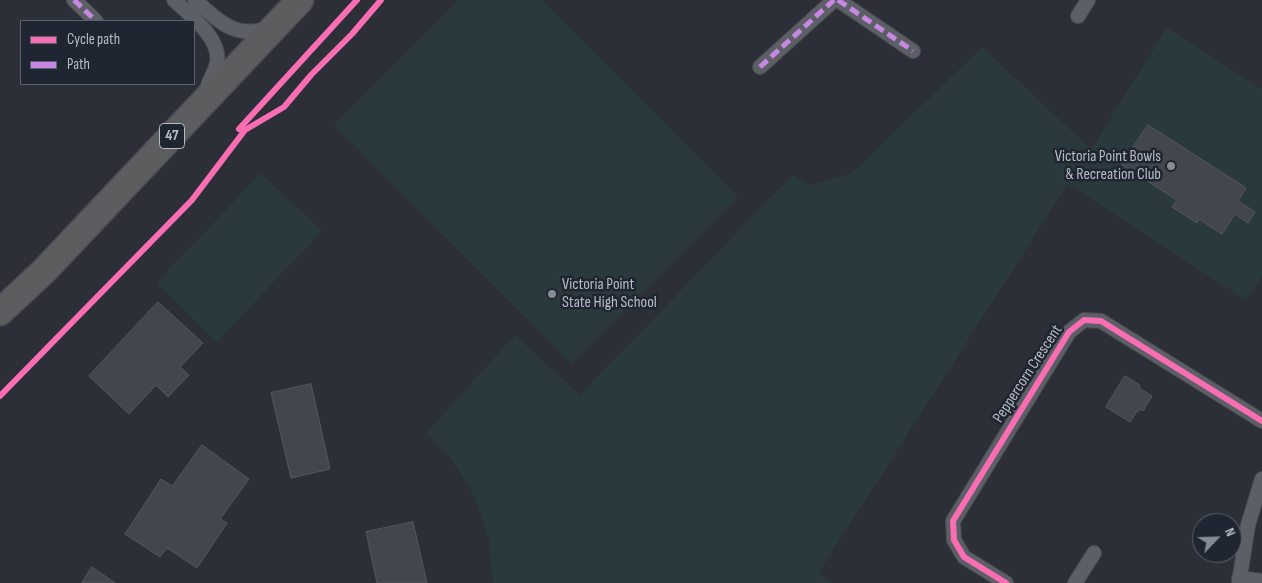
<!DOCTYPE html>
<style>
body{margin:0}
#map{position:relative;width:1262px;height:583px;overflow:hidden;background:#2c2f37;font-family:"Sofia Sans Condensed",sans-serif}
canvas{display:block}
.legend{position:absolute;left:20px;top:20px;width:175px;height:65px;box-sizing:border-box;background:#202631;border:1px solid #5c626d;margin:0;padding:6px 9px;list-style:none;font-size:15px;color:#b7bcc7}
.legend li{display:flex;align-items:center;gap:10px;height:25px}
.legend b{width:25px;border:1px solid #5c626d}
.north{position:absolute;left:1192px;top:513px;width:50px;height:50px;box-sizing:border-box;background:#202631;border:1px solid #5c626d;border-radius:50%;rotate:66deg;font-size:14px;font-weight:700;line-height:20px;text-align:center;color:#b7bcc7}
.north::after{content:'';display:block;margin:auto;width:18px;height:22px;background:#868b95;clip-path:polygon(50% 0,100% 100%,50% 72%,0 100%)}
</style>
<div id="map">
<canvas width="1262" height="583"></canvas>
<ul class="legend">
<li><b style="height:6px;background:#f96db3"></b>Cycle path</li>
<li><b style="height:6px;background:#c787e3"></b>Path</li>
</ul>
<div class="north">N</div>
</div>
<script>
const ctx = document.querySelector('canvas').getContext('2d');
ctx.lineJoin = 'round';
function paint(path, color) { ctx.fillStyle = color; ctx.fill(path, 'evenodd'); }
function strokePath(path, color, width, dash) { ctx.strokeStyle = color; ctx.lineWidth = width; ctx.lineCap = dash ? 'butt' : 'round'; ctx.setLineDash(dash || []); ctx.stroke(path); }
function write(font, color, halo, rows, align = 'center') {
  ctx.font = font + ' "Sofia Sans Condensed",sans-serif'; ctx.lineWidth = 5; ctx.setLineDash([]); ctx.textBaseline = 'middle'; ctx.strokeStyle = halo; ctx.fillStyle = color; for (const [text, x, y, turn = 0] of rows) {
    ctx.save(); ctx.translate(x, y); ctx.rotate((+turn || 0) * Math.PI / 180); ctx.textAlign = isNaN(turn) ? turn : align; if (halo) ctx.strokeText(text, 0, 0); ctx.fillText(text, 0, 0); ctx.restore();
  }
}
paint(new Path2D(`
 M 459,0 L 542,0 L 738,197 L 571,364 L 334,125 Z
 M 1167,28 L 1262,89 L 1262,277 L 1246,300 L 1068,184 L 818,574 L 832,583 L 493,583 L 489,541 L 476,499 L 450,457 L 426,433 L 515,335 L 580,395 L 792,175 L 811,185 L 852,173 L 982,47 L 1091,149 Z
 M 261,173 L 322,231 L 217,342 L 156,283 Z`), '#2a393c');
const building = new Path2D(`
 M 1148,125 L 1246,188 L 1238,201 L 1255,212 L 1248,223 L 1235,214 L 1222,234 L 1199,219 L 1197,223 L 1172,207 L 1177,200 L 1122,165 Z
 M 158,302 L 203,343 L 180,367 L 189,375 L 168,397 L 156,385 L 129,414 L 89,376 Z
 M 1125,376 L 1140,385 L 1139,388 L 1152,396 L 1143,411 L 1140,409 L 1138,412 L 1137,411 L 1130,422 L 1106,407 Z
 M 311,384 L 330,469 L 291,478 L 271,393 Z
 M 202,445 L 249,479 L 220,519 L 227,523 L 197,568 L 167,548 L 160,557 L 125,534 L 161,479 L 172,486 Z
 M 413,522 L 427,583 L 377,583 L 366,532 Z
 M 92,567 L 115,583 L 82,583 Z`);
paint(building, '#43464c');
strokePath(building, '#54575f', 1);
const street = new Path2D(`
 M 74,0 L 96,21
 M 174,0 C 189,14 222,39 217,63 C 215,72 209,80 207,89
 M 195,0 C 217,20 236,40 268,28
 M 838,0 L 913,51
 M 1078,16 L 1088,0
 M 760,67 L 834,0
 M 1239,578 L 1262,581
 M 1006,583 L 964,557 L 954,540 L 953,521 L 1069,332 L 1084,320 L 1101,321 L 1262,421
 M 1075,583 L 1094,553
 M 1239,583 L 1248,525 L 1262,479`);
const highway = new Path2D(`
 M 0,312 L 44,271 L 300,0`);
strokePath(street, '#484b50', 16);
strokePath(highway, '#494c53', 29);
strokePath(street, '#5c5f65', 14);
strokePath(highway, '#5b5d5f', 26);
strokePath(new Path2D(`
 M 74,0 L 96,21
 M 838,0 L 913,51
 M 760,67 L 834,0`), '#c787e3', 5, [10, 5]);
strokePath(new Path2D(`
 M 239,129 L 357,0
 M 0,396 L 192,200 L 245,130 L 284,107 L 311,75 L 352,34 L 381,0
 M 1006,583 L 964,557 L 954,540 L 953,521 L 1069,332 L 1084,320 L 1101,321 L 1262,421`), '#f96db3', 6);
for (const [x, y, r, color] of [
 [1171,166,5,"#868b95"],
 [552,294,5,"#868b95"]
]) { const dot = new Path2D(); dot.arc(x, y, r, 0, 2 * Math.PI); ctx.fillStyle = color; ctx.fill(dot); strokePath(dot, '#202631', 2); }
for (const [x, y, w] of [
 [172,136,25]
]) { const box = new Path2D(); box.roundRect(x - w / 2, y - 12.5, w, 25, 4); ctx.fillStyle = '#202631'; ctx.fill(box); strokePath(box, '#b7bcc7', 1); }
write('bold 15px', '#b7bcc7', null, [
 ["47",172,136]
]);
write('16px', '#b7bcc7', '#202631', [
 ["Victoria Point Bowls",1161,157],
 ["& Recreation Club",1161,175],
 ["Victoria Point",562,285,"left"],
 ["State High School",562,303,"left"]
], 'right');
write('16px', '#b7bcc7', '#202631', [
 ["Peppercorn Crescent",1028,374,-57]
]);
</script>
